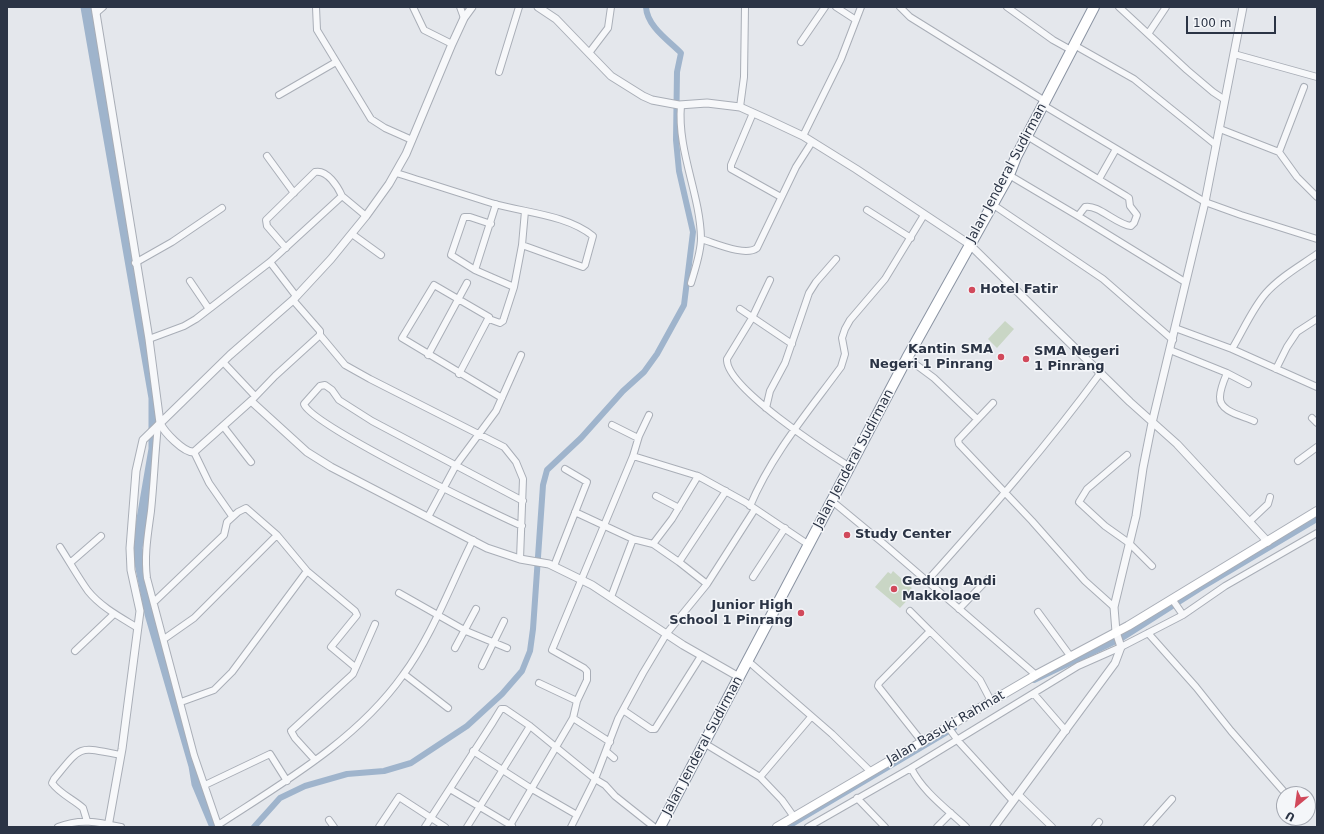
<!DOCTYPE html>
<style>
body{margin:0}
#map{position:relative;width:1324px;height:834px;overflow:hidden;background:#e4e7ec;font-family:"DejaVu Sans",sans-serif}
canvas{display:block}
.frame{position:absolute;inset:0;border:8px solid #2b3445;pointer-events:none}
.north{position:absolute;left:1276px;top:786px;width:40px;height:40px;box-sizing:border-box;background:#f4f6f9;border:1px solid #a4a8b1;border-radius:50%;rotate:209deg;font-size:11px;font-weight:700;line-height:16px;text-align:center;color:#2b3445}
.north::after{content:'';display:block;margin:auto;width:14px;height:18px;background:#d1495b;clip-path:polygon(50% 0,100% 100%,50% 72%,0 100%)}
.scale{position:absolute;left:1186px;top:16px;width:90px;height:18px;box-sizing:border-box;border:2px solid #2b3445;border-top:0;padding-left:5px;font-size:12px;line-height:14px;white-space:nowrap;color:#2b3445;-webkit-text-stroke:3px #f4f6f9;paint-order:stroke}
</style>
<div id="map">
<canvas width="1324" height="834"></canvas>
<div class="frame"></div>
<div class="north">U</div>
<div class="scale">100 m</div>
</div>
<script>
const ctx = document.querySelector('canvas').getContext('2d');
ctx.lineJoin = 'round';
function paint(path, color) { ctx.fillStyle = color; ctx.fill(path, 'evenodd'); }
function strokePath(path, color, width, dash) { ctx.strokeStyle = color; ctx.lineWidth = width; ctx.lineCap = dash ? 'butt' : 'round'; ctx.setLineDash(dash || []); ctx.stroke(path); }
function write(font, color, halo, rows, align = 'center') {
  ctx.font = font + ' "DejaVu Sans",sans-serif'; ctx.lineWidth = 3; ctx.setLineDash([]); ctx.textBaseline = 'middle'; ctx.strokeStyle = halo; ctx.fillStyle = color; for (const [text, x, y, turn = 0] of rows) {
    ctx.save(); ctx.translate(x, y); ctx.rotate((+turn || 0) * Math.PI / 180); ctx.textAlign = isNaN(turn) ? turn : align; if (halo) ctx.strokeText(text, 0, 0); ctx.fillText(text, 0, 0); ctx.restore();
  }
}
paint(new Path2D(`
 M 1005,321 L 1014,329 L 997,348 L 988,339 Z
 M 893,571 L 912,588 L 910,590 L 914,593 L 900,608 L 875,587 L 888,572 L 891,574 Z`), '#c9d6c5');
strokePath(new Path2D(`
 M 1034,680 L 1122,638 L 1199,589 L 1317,519
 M 254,827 L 280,798 L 305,786 L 347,774 L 384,771 L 411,763 L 467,726 L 502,694 L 522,671 L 530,651 L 533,629 L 543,485 L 547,470 L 581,438 L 623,391 L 644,372 L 657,354 L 684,305 L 693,232 L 679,171 L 676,140 L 677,72 L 681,53 C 668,40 647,26 646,7
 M 787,827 L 954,728`), '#9fb4cc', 6);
strokePath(new Path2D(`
 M 86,7 L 154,398 L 154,449 L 137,548 L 150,614 L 194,766 L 197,784 L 215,827`), '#9fb4cc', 11);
const minor = new Path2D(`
 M 316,7 L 317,30 L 371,119 L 385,128 L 412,140
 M 413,7 L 424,30 L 452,44
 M 460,7 L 464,18
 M 836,7 L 856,20
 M 900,7 L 910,17 L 1045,101
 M 1007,7 L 1053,40 L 1071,50
 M 1119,7 L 1187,70 L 1213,92 L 1225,100
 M 96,13 L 103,7
 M 1148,34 L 1166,7
 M 801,42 L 825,7
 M 1074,45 L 1134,79 L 1216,145
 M 589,53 L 608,28 L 611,7
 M 1234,54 L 1317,77
 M 499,72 L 519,7
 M 1304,87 L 1279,152 L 1297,177 L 1317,197
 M 279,95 L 336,62
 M 681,105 C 677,151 700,193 701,238 C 701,253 695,269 691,283
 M 1043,105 L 1205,202 L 1241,215 L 1317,239
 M 740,107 L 744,77 L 745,7
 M 753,113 L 731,165 L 731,169 L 781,197
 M 1220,129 L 1279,152
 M 803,136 L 841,59 L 861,7
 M 1027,136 L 1126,196 L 1129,198 L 1130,206 L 1137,215 L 1134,223 L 1131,226 C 1117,225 1098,204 1085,207 L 1078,216
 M 267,156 L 294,193
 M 396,173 C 429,183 462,194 495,204 C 527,213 567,215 593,236 L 585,265 L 583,267 L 522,245
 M 1009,175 L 1078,216 L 1185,282
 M 1099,179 L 1116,149
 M 992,204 L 1103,279 L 1173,340
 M 867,210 L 911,238
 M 352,234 L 381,255
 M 701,239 C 715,243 745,257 757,248 L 796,167 L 812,142
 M 286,248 L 267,226 L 266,220 L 315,172 C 327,169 338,187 342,196
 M 270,262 L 296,296
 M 135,263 L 172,242 L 222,208
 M 475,270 L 451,255 L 464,217 L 470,217 L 491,224
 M 770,280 L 752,318 L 727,359 C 725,387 826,452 850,467
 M 190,281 L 209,309
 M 514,287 L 522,245 L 525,211
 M 293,300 L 320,331 L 320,335 L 345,365 L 370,379 L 504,447 L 516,462 L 523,479 L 520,559
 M 740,309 L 792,344
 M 489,319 L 500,323 L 503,321 L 514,287 L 475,270 L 496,204
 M 1175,328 L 1232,349 L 1317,387
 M 149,339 L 184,326 L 196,319 L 270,262 L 342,196 L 366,216
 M 1232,349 C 1243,331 1252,309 1266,293 C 1280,277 1300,266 1317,254
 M 1170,350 L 1227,373 C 1224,380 1220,390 1220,397 C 1219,412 1244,416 1254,421
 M 428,355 L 467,283
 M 907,358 L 934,378 L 977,419
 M 223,362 L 255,396
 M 1276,369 L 1287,347 L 1297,332 L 1317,319
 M 1227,373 L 1248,384
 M 459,374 L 489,317 L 434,285 L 402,338 L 502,398
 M 251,401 L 275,376 L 320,335
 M 993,403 L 958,440 L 959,444 L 1032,521 L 1085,581 L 1114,607
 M 766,408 L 770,391 L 785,363 L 809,293 L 816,282 L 836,259
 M 1312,418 L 1317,423
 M 158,425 C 155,454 154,482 151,511 C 148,534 144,555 147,578 L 194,755 L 218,825 C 284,782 357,740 403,675 C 432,636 451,584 473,540
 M 612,425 L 638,438
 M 223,426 L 251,462
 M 194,452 L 209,483 L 232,516
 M 1127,455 L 1087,489 L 1079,502 L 1105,526 L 1129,543 L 1152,566
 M 633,456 L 639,436 L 649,415
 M 1298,461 L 1317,447
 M 656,496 L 679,508
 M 832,501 L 884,544 L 1036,675
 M 750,506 C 772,454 808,412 841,367 L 845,354 L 842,338 L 845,329 L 850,320 L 885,279 L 924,215
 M 575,512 L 633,539 L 653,544 L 679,562 L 707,584
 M 428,517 L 456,465 L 496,411 L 521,355
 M 1250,521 L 1268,504 L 1270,497
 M 522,526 C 492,513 311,425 304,404 L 320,386 L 325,385 L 332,390 L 339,400 L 372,421 L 523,501
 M 653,544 L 672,519 L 698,476
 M 60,547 C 69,561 78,577 88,591 C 101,607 120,617 138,628
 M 679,562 L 726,491
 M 70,563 L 101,536
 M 554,566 L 587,482 L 565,469
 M 753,577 L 785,528
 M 927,581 C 987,514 1047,446 1101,372
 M 399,593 L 466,631 L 507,648
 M 611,597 L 633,539
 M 1172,599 L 1183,615
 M 154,602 L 224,535 L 227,522 L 238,512 L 246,508 L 277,535 L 307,571 L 355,611 L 357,615 L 331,647 L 355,667
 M 959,609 L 988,579
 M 910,611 L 930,631 L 879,683 L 878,686 L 923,743
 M 1038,612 L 1071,657
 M 930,631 L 980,680 L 991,701
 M 1148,633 L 1196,687 L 1231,731 L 1286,794
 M 164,639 L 194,618 L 277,535
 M 455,648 L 476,609
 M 75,651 L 114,614
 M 748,661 L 832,734 L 871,772
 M 482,666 L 504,621
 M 404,674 L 448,708
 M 539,683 L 577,701
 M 1034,694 L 1066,731
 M 181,702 L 214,690 L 232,672 L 307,571
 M 623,710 L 651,729 L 655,729 L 701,656
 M 573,718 L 610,742
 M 948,727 L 959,742 L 1013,801
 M 704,743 L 760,777
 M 473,751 L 532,789 L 577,815
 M 607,752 L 614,758
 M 315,760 L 295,738 L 291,731 L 353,674 L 375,624
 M 911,768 C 923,792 947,809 966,827
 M 205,785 L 270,754 L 287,781
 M 450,789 L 512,826
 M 1018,794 L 1052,827
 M 857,798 L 885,827
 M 794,817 L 782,800 L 760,777 L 811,717
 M 329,820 L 334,827
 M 87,821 L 83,808 C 73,799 60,794 52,783 L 54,779 C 83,744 77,747 121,755
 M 58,827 C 80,818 98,822 121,827
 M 379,827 L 399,797 L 445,827
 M 425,827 L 493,722 L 501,709 L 505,709 L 530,726 L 595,779 L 571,827
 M 467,827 L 530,726
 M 509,827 L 573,718 L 577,701 L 587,680 L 587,671 L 584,668 L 552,650 L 633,456 L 698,476 L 745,502 L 809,545
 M 654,827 L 615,796 L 605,785 L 595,779 L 618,719 L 643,673 L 667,633 L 707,584 L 755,509
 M 808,827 L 911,768 L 1078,666 L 1121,647 L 1183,615 L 1225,586 L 1317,533
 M 937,827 L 951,813
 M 1095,827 L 1099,822
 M 1147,827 L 1172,799`);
const tertiary = new Path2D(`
 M 95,7 L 149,339 L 160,423 C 164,432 184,453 194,452 L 251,401 L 307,452 L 331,467 L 487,548 L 520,559 L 549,564 L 592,585 L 683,645 L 739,677
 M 538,7 L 556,19 L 611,76 L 643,96 L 652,100 L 679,105 L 707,103 L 740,107 L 769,120 L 803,136 L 856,169 L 969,244 L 1130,402 L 1177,444 L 1268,542
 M 108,827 L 122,749 L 140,611 L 131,570 L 130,548 L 136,471 L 143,440 L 230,355 L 293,300 L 331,259 L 366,216 L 389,184 L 406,154 L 452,44 L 464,18 L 472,7
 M 994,827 L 1115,663 L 1121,647 L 1116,632 L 1114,607 L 1136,516 L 1143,468 L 1152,423 L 1205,202 L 1243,7`);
const secondary = new Path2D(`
 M 777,827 L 1036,675 L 1128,626 L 1317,511`);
const trunk = new Path2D(`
 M 660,827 L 907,358 L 1009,175 L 1016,157 L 1094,7`);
strokePath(minor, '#a9aeb7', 8);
strokePath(tertiary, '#a9aeb7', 9);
strokePath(secondary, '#a9aeb7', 10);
strokePath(trunk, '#8b94a3', 12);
strokePath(minor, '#f7f8fa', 6);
strokePath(tertiary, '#f7f8fa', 7);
strokePath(secondary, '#fff', 8);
strokePath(trunk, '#fff', 10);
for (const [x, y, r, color] of [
 [972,290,4,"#d1495b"],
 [1001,357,4,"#d1495b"],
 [1026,359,4,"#d1495b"],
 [847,535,4,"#d1495b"],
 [894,589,4,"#d1495b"],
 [801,613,4,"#d1495b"]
]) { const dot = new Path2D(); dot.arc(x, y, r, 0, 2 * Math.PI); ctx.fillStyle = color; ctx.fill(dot); strokePath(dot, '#f4f6f9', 1.5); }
write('13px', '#2b3445', '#f4f6f9', [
 ["Jalan Jenderal Sudirman",1007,173,-62],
 ["Jalan Jenderal Sudirman",854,459,-62],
 ["Jalan Basuki Rahmat",946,728,-30],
 ["Jalan Jenderal Sudirman",703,746,-62]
]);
write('bold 13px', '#2b3445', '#f4f6f9', [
 ["Hotel Fatir",980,290],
 ["Kantin SMA",993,350,"right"],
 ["Negeri 1 Pinrang",993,365,"right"],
 ["SMA Negeri",1034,352],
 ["1 Pinrang",1034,367],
 ["Study Center",855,535],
 ["Gedung Andi",902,582],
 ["Makkolaoe",902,597],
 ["Junior High",793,606,"right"],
 ["School 1 Pinrang",793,621,"right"]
], 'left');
</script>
